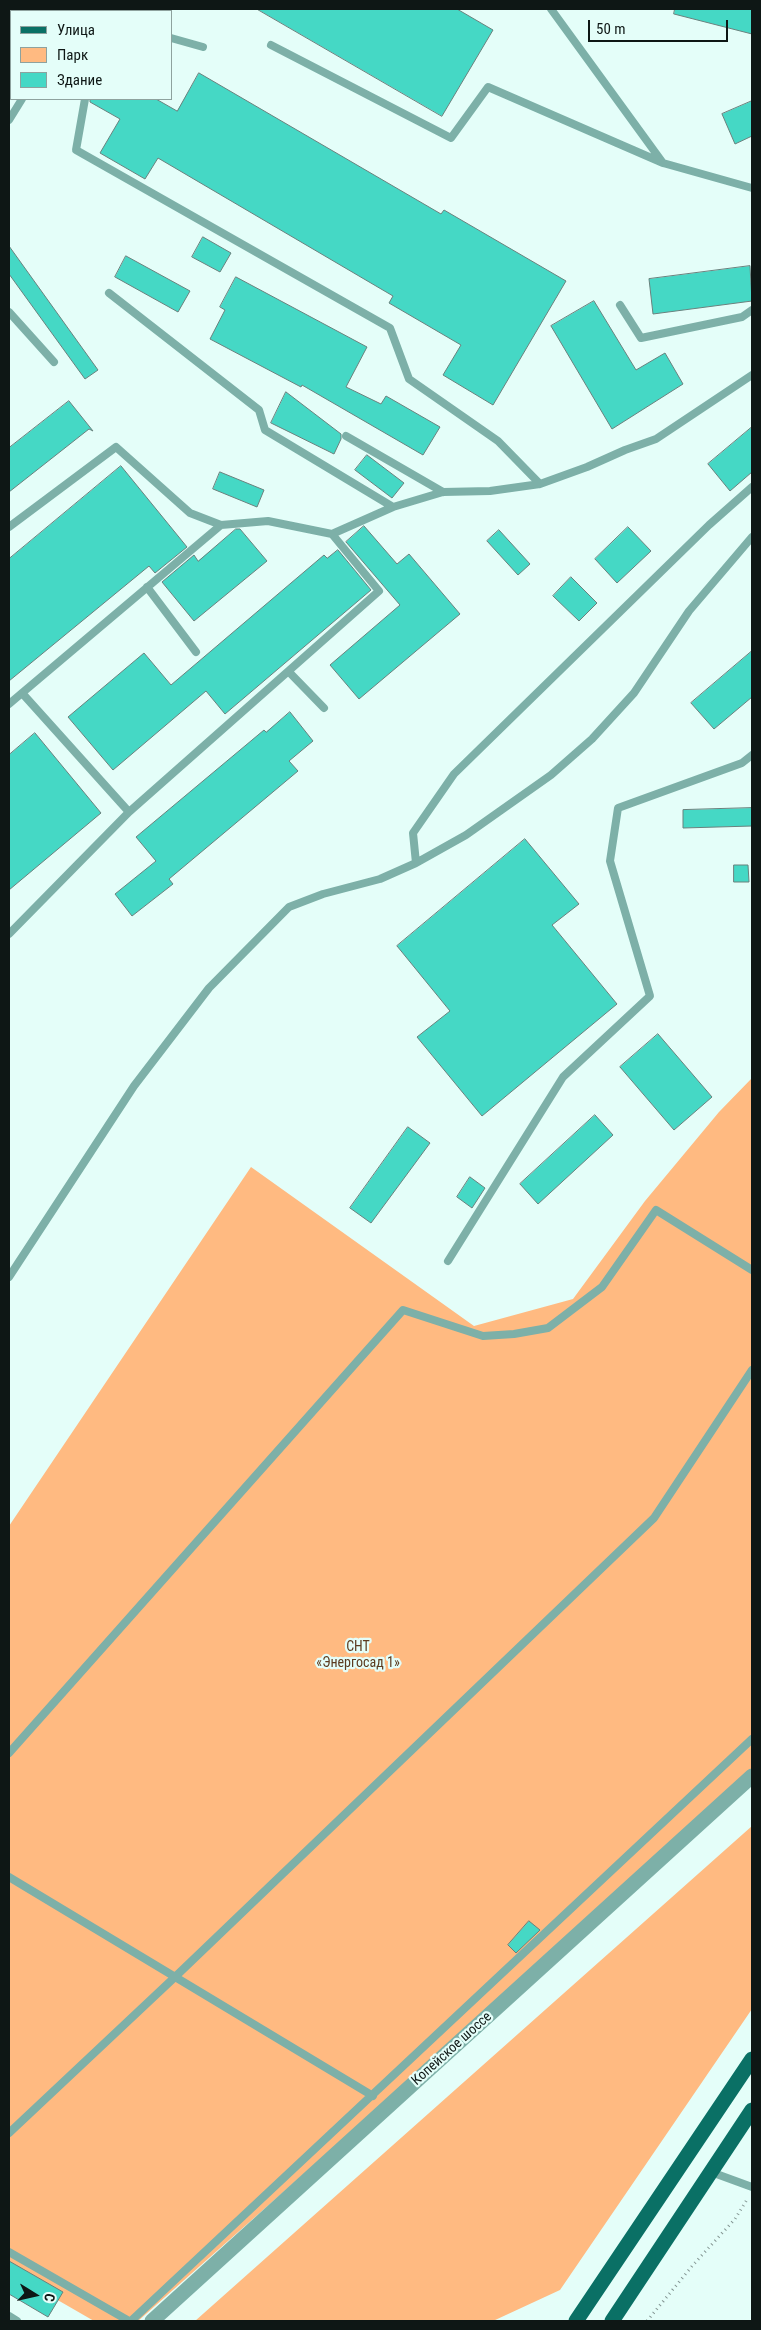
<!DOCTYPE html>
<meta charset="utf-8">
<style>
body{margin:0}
#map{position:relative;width:761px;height:2330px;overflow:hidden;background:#e4fef9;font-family:"Roboto Condensed",sans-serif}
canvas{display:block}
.frame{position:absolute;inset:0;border:10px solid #0e1715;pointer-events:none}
.legend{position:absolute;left:10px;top:10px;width:162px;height:90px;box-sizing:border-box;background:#e4fef9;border:1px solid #8ea29e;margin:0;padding:6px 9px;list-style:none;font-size:15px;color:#0e1715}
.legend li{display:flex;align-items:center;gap:10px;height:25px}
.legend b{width:25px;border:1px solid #8ea29e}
.north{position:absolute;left:10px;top:2270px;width:50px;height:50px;-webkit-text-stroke:4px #e4fef9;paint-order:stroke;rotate:100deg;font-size:14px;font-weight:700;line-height:20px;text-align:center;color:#0e1715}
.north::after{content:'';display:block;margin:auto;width:18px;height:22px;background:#0e1715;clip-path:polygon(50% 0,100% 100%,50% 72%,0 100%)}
.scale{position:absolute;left:588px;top:20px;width:140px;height:22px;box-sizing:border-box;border:2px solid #0e1715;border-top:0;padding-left:6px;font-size:15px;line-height:18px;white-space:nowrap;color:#0e1715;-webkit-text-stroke:4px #e4fef9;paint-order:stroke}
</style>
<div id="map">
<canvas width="761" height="2330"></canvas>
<div class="frame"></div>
<ul class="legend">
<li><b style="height:6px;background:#0a7065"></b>Улица</li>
<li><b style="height:14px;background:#ffba81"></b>Парк</li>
<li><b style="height:14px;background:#45d8c5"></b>Здание</li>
</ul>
<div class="north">С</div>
<div class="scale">50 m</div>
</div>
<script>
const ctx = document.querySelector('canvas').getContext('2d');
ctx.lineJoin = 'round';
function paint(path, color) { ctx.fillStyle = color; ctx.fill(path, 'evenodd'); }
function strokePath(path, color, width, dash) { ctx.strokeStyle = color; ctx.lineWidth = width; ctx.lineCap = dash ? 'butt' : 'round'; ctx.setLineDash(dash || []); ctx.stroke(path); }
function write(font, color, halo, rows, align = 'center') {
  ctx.font = font + ' "Roboto Condensed",sans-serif'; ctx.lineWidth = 4.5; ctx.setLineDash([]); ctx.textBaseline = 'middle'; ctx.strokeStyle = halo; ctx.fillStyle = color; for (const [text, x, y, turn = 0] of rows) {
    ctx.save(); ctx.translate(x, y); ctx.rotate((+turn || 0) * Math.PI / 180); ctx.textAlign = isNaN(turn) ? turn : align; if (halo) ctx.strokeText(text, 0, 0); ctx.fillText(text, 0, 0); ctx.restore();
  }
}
paint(new Path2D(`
 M 752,1078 L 752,1770 L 414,2076 L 138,2321 L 94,2321 L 9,2272 L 9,1526 L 251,1167 L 474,1326 L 573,1299 L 645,1201 L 719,1112 Z
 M 752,1826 L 752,2009 L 560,2290 L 493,2321 L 195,2321 Z`), '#ffba81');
const building = new Path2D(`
 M 257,9 L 457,9 L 493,30 L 442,116 Z
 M 675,9 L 752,9 L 752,34 L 674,14 Z
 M 199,73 L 441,214 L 444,210 L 566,281 L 493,405 L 443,375 L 461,345 L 389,303 L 393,296 L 158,158 L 145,179 L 100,153 L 120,119 L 90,102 L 90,99 L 156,99 L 177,111 Z
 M 752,101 L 752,136 L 735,144 L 722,114 Z
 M 203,237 L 231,253 L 220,272 L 192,257 Z
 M 9,246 L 98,370 L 85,379 L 9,274 Z
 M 126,256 L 190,291 L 178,312 L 115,277 Z
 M 750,266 L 752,301 L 653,314 L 649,279 Z
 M 236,277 L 367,347 L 346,387 L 381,404 L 386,396 L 440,427 L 423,455 L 302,385 L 301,387 L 210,339 L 225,310 L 220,307 Z
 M 594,301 L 636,370 L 665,353 L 683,384 L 612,429 L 551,326 Z
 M 286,392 L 341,434 L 341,439 L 334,454 L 271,423 Z
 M 69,401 L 93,431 L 89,429 L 9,492 L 9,448 Z
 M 752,427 L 752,472 L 730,491 L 708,464 Z
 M 367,455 L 404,483 L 392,498 L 355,470 Z
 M 121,466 L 187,547 L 155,573 L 149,566 L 9,681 L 9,559 Z
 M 220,472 L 264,490 L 257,507 L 213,489 Z
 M 364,526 L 397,564 L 409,554 L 460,614 L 359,699 L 330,665 L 400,605 L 346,542 Z
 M 628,527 L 651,551 L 617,583 L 595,559 Z
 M 236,529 L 240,529 L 267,561 L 194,621 L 162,582 L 194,555 L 198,561 Z
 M 499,530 L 530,564 L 518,575 L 487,541 Z
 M 338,550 L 371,590 L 225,714 L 206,691 L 113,770 L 68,717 L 144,653 L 171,685 L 324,555 L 327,558 Z
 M 571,577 L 597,603 L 579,621 L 553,596 Z
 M 752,651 L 752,697 L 714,729 L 691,703 Z
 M 290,712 L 313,741 L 289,761 L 298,771 L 169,879 L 173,884 L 132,916 L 115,894 L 156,861 L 136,837 L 264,730 L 266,732 Z
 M 35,733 L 101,813 L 9,890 L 9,755 Z
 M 752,808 L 752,826 L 683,828 L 683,810 Z
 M 525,839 L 579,904 L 552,925 L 617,1004 L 482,1116 L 417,1037 L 450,1011 L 397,946 Z
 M 734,865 L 748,865 L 749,882 L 734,882 Z
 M 658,1034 L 712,1097 L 674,1130 L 620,1067 Z
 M 595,1115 L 613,1135 L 538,1204 L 520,1184 Z
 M 408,1127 L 430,1143 L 371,1223 L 350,1208 Z
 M 470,1177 L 485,1188 L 472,1208 L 457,1197 Z
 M 529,1921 L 540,1930 L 516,1953 L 508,1945 Z
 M 9,2261 L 63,2292 L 48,2317 L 9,2294 Z`);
paint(building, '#45d8c5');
strokePath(building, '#6a817d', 1);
strokePath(new Path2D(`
 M 647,2321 L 693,2265 L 735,2219 L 748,2198`), '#839592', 3, [1, 4]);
strokePath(new Path2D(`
 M 64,9 L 64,11
 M 551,9 L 663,163 L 752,188
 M 171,38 L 203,47
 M 271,45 L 451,138 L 488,87 L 663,163
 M 85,99 L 76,150 L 390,328 L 409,379 L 498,441 L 540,484
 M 9,120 L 22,99
 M 109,293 L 259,410 L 265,430 L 393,507
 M 620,305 L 641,338 L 742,317 L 752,310
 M 9,312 L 54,362
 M 346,436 L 443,492
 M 9,527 L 116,447 L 190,513 L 221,525
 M 147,587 L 196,652
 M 289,672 L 324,708
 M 22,693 L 129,812
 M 9,704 L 221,525 L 268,521 L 332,534 L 393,507 L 443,492 L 490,491 L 540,484 L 587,467 L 625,450 L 656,439 L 752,375
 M 416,863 L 413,833 L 454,774 L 709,525 L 752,487
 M 9,934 L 129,812 L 379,591 L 332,534
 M 448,1261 L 563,1077 L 650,996 L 610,861 L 618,808 L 742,763 L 752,755
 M 9,1277 L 134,1086 L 209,988 L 289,907 L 323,894 L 380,879 L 416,863 L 466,835 L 551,775 L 592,739 L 634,693 L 689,611 L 752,537
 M 9,1753 L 403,1310 L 483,1336 L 514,1334 L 548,1328 L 602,1287 L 656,1210 L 752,1270
 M 9,1877 L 373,2096
 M 9,2133 L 176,1976 L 654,1518 L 752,1370
 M 711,2172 L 752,2187
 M 9,2252 L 129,2321
 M 9,2316 L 17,2321
 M 131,2321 L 752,1739`), '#7db0a8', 8);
strokePath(new Path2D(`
 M 152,2321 L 752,1776`), '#7db0a8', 15);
strokePath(new Path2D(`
 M 576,2321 L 752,2059
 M 612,2321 L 752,2110`), '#0a7065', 15);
write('14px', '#5c3b1f', '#e4fef9', [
 ["СНТ",358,1647],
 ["«Энергосад 1»",358,1663]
]);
write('14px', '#0e1715', '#e4fef9', [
 ["Копейское шоссе",452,2049,-42]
]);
</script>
